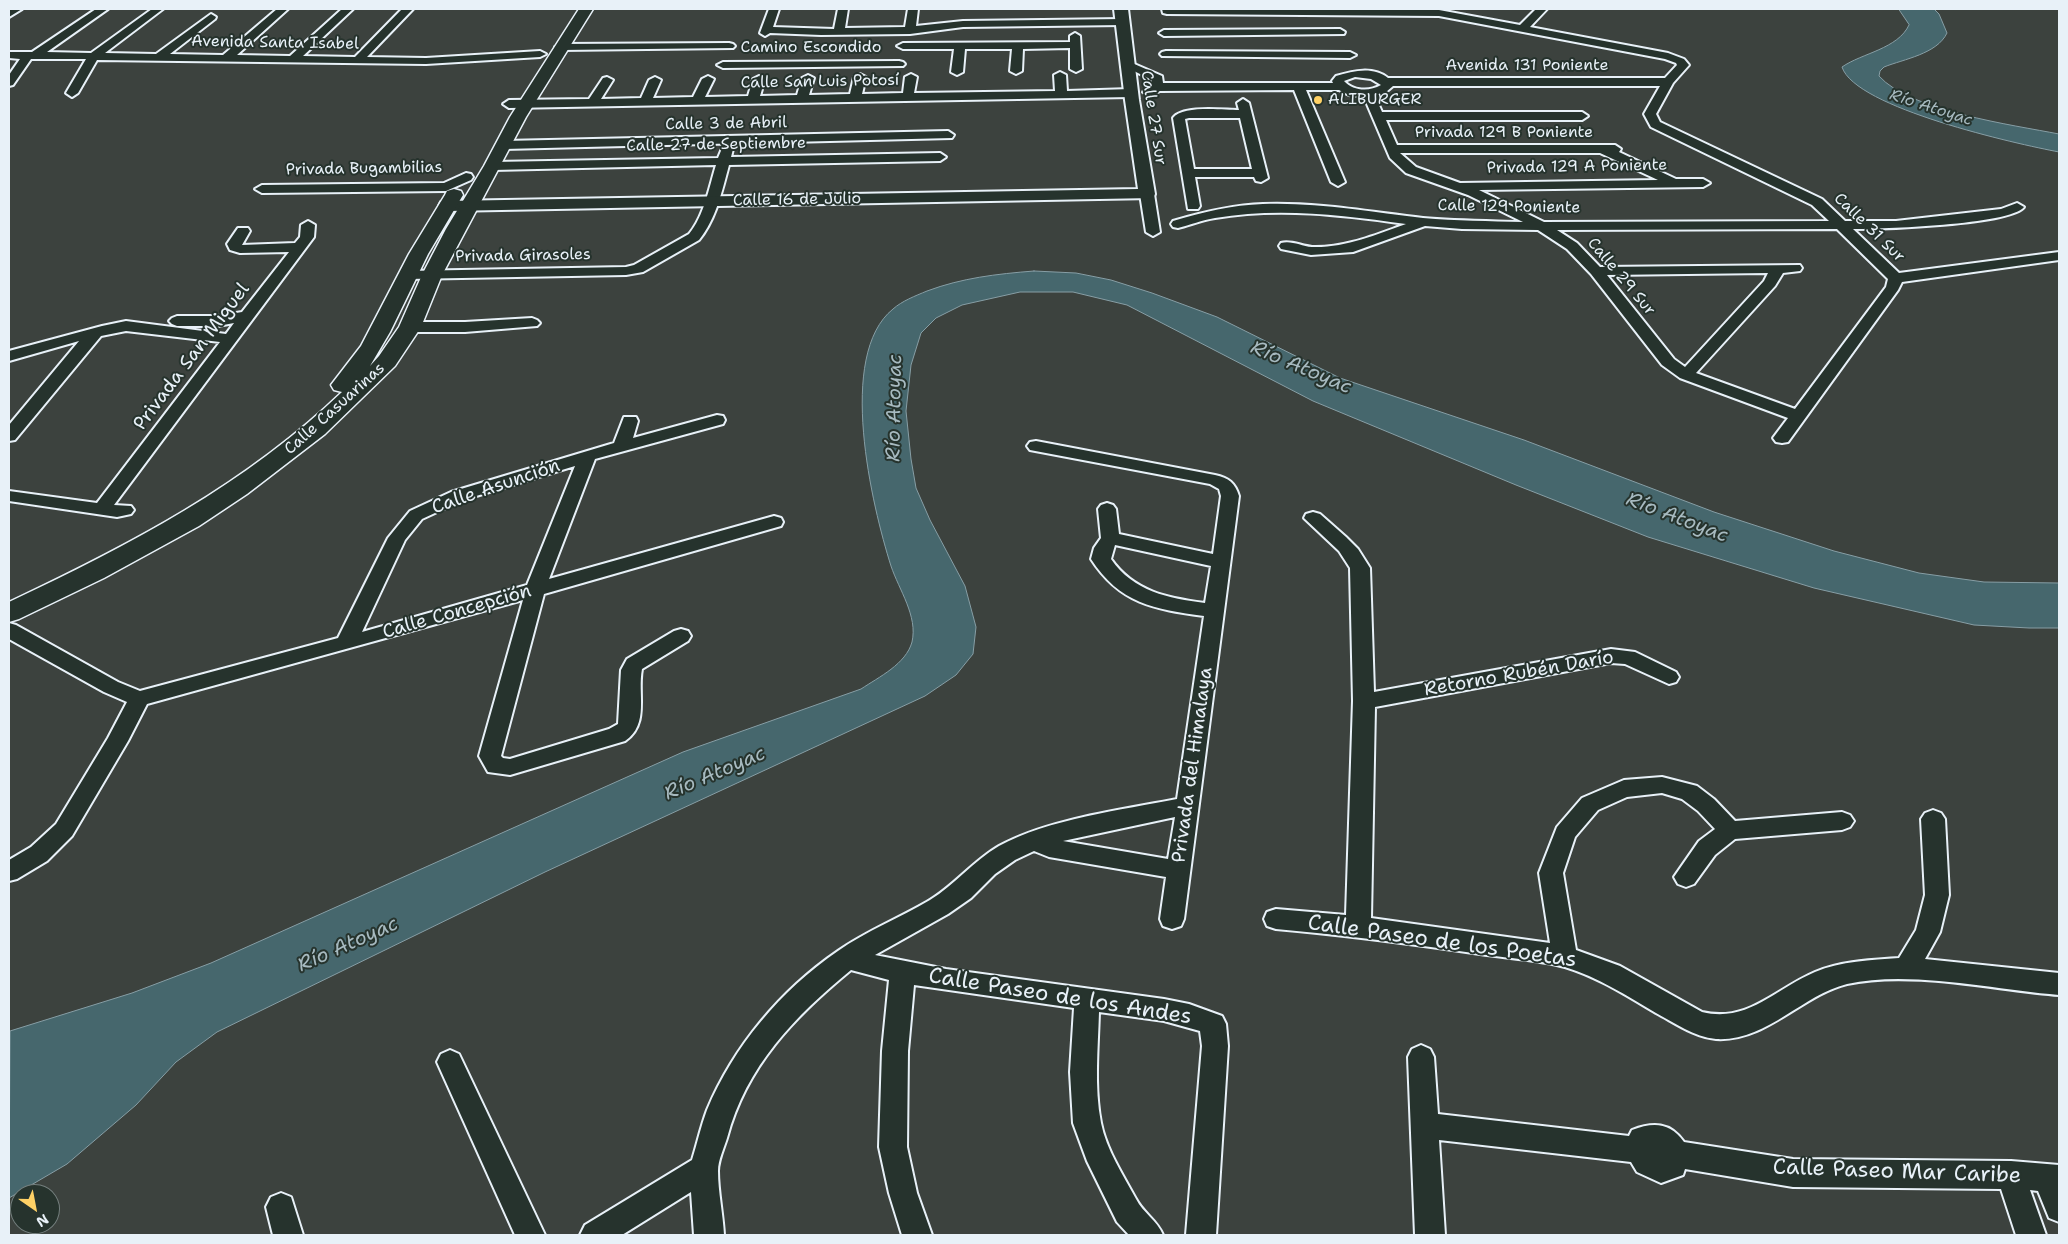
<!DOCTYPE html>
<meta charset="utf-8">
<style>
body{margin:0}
#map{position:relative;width:2068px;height:1244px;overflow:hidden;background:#3c423e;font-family:"Shantell Sans",sans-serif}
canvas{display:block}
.frame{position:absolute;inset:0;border:10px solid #e8f1f8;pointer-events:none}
.north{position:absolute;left:10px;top:1184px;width:50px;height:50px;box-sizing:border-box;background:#26332d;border:1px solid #747f7e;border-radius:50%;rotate:147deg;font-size:14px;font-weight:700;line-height:20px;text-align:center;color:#e8f1f8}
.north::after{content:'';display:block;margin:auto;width:18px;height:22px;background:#ffd166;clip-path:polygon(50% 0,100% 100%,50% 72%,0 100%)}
</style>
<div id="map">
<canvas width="2068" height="1244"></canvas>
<div class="frame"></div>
<div class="north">N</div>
</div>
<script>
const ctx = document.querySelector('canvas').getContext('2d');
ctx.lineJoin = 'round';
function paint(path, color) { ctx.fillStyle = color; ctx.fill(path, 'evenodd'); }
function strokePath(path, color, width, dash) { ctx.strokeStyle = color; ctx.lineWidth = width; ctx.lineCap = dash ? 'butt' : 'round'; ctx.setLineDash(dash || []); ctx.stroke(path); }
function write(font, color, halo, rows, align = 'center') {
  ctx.font = font + ' "Shantell Sans",sans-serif'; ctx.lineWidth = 4; ctx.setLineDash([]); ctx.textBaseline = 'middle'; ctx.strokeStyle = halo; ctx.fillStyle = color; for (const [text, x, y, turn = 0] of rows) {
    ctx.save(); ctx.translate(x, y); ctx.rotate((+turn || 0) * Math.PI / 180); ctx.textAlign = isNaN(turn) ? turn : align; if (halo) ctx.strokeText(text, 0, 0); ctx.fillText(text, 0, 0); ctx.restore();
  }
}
const water = new Path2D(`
 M 1899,9 L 1934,9 L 1939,14 L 1947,33 C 1937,54 1904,59 1884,67 L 1880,71 L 1879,76 C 1910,111 2013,125 2059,134 L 2059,152 C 2017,144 1855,108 1842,67 C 1862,53 1898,49 1909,25 Z
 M 1034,271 L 1076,273 L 1111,280 L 1152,293 L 1217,317 L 1340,378 L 1524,440 L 1714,512 L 1834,551 L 1919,573 L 1984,582 L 2059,583 L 2059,628 L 2029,628 L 1974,625 L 1814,588 L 1648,537 L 1516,485 L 1313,401 L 1127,305 L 1073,292 L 1020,292 L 962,305 L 936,318 L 921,333 L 911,365 L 906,411 L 911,459 L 916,488 L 930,520 L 965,586 L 976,627 L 973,654 L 956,675 L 925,696 L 545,872 L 217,1032 L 176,1062 L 136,1105 L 67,1164 L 9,1198 L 10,1031 L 132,993 L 211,963 L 683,752 L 861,689 C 879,677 906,664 912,642 C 918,616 899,590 891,566 C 872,506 836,355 893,309 C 902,301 915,296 927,291 C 962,278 996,274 1034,271 Z`);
paint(water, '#46676d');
strokePath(water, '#879ea5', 1);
const minor = new Path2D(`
 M 10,9 L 22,9 L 9,17 Z
 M 96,9 L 108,9 L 47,52 L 91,53 L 152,9 L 163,9 L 105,53 L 156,54 L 211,14 L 216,17 L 215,19 L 170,54 L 223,55 L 277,9 L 288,9 L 237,55 L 290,56 L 342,9 L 353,9 L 303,56 L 355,57 L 402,9 L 413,9 L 367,57 L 426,58 L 540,51 L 546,54 L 540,57 L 426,64 L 97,60 L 78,93 L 72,97 L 66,93 L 86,59 L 31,59 L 13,85 L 9,86 L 9,75 L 20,59 L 9,58 L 9,52 L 32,52 Z
 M 769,9 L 779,9 L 773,27 L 834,29 L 838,9 L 848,9 L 845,28 L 905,27 L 908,9 L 918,9 L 916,26 L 963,21 L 1123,19 L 1128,22 L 1123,25 L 963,27 L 910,34 L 821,35 L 770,33 L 765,36 L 760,33 Z
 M 1162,9 L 1439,10 L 1520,25 L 1536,9 L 1547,9 L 1530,27 L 1668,53 L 1684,59 L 1689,65 L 1673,83 L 1656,114 L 1660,122 L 1822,199 L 1845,221 L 1896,221 L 2001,209 L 2017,203 L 2024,207 C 2010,225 1880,229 1853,229 L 1899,273 L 2059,252 L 2059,260 L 1902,282 L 1898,290 L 1788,442 L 1782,443 L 1776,442 L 1773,438 L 1788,418 L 1680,378 L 1662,365 L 1591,274 L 1567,249 L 1538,230 L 1462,229 L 1425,226 L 1353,252 L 1311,255 L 1281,249 L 1279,246 L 1281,243 C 1291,240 1301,246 1312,247 C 1345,248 1375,235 1406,224 C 1343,215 1278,207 1215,218 C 1202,220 1190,225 1178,228 L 1173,227 L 1171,224 L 1173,221 C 1203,212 1232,205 1263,204 C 1317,202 1370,212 1423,218 C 1456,221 1489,221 1523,222 L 1468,195 L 1406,173 L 1390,158 L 1364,97 L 1349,95 L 1339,90 L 1306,90 L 1345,182 L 1338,186 L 1331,182 L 1294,90 L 1160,91 L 1149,96 L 1143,92 L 1151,85 L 1152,80 L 1122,65 L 1128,62 L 1132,63 L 1162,76 L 1163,83 L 1333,83 L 1332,81 L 1336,76 C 1353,71 1373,66 1388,78 L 1665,78 L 1677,65 L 1676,63 L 1665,59 L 1439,16 L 1167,14 L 1163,13 ZM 1355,77 L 1371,79 L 1381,85 C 1369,92 1353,91 1344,81 ZM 1393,86 L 1660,86 L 1644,114 L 1651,127 L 1812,205 L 1829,221 L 1544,222 L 1479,190 L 1703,187 L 1710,183 L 1703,179 L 1676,179 L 1619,152 L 1621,149 L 1615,145 L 1397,145 L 1386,120 L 1582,120 L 1588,116 L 1582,112 L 1382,112 L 1375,96 L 1386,92 ZM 1400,153 L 1600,153 L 1658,180 L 1460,183 L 1416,167 ZM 1837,229 L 1888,279 L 1886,287 L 1795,409 L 1696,373 L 1775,286 L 1783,273 L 1800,271 L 1802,268 L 1800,265 L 1600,267 L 1577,243 L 1557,230 ZM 1768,273 L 1764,281 L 1685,367 L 1674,359 L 1607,275 Z
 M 1340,29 L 1345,32 L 1344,34 L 1164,36 L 1159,33 L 1164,30 Z
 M 1075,33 L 1080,36 L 1082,69 L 1076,72 L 1070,69 L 1070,48 L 1023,49 L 1022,71 L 1016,74 L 1010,71 L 1012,49 L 965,49 L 963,72 L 957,75 L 951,72 L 954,49 L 903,49 L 897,46 L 903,43 L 1070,42 L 1070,36 Z
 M 729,43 L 733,44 L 735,46 L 733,48 L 561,50 L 555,47 L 561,44 Z
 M 1166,51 L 1350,52 L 1356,55 L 1350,58 L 1162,56 L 1160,54 L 1162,52 Z
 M 899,61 L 903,62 L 905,64 L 903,66 L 723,68 L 717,65 L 723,62 Z
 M 1060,72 L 1066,75 L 1067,91 L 1131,89 L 1137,93 L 1131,97 L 509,108 L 503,104 L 509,100 L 589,99 L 603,78 L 607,77 L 613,80 L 601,99 L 641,98 L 649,80 L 655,77 L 661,80 L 653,98 L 693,97 L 702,79 L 708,76 L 714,79 L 705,97 L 748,96 L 753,79 L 759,76 L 765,79 L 760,96 L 797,95 L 802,78 L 808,75 L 814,78 L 809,95 L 850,94 L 854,77 L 860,74 L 866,77 L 862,94 L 903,93 L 905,77 L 911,74 L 917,77 L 914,93 L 1055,91 L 1054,75 Z
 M 1243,99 L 1249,103 L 1268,178 L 1261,182 L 1256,181 L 1254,177 L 1195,177 L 1200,206 L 1198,209 L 1188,209 L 1173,118 C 1182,105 1223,110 1239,110 L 1237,103 ZM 1189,118 L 1240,118 L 1252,169 L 1194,169 L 1185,119 Z
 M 948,131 L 954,135 L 952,138 L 504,149 L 498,145 L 504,141 Z
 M 727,145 L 733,149 L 731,157 L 940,153 L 946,157 L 940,161 L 729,165 C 722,191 716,219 699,240 L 643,272 L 626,275 L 407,279 L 402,278 L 400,275 L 402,272 L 407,271 L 626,267 L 634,265 L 689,234 C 704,216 709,188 716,165 L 493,170 L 487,166 L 493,162 L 718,158 L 723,146 Z
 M 466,173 L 471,174 L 473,177 L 471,180 L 446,191 L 262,193 L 255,189 L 262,185 L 444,183 Z
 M 1147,190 L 1154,194 L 1160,232 L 1153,236 L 1146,232 L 1140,194 Z
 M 308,221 L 315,225 L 314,237 L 114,505 L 131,506 L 134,510 L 131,514 L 117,517 L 9,501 L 9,491 L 97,503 L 220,342 L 126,331 L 101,336 L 15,440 L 9,441 L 9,425 L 79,341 L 9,361 L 9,351 L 102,326 L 126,321 L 226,334 L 234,323 L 218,326 L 177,326 L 172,324 L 169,321 L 172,318 L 177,316 L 218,316 L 242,312 L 289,252 L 240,253 L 230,250 L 227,244 L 238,228 L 248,228 L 250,231 L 242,245 L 295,243 L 300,237 L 301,225 Z
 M 532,318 L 537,320 L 540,323 L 537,326 L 465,332 L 410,332 L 405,330 L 402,327 L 405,324 L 410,322 L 465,322 Z
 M 717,415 L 723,416 L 725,420 L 723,424 L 595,459 L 549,579 L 774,516 L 781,518 L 783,522 L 781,526 L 544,594 L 501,756 L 503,758 L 510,759 L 609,729 L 618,724 L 621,670 L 627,659 L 674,631 L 681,629 L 688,631 L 691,636 L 688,641 L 642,669 C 637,694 650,724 625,741 L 510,775 L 488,772 L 479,756 L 523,600 L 147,704 L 128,741 L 72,836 L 47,861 L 17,879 L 9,881 L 9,860 L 31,847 L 56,824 L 108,738 L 127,702 L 104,692 L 9,639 L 9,623 L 16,625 L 118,682 L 140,691 L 338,638 L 388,538 L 410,511 L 451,492 L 614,443 L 624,417 L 636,417 L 638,421 L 633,438 ZM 575,466 L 527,585 L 362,632 L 405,540 L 422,519 L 463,500 Z
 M 1036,441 L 1215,475 C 1229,478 1235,483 1239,496 L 1184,919 L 1181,926 L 1172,929 L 1163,926 L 1160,919 L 1166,877 L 1049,857 L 1034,851 L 1015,860 L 995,874 L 971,898 L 948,914 L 875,955 L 946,969 L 1164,999 L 1189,1004 L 1222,1016 L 1226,1024 L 1228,1046 L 1216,1235 L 1186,1235 L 1202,1046 L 1200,1031 L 1164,1021 L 1099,1012 C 1098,1048 1094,1087 1101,1123 C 1106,1149 1123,1175 1136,1199 C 1143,1213 1157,1220 1163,1235 L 1129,1235 L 1117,1222 L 1087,1161 L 1073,1123 L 1070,1072 L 1074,1008 L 914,985 L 908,1051 L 907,1147 L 917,1193 L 932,1235 L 902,1235 L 889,1193 L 879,1147 L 882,1051 L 889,980 L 851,970 C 795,1016 746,1066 727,1138 C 724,1148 718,1160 718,1171 C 718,1192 723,1214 724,1235 L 694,1235 L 691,1192 L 622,1235 L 580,1235 L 585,1225 L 692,1160 C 697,1144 701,1126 707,1110 C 734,1046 781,990 838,951 C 866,931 900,918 930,900 C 955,885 973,861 999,846 C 1048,819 1122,810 1177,799 L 1204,616 C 1154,609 1120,604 1091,559 L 1094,548 L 1101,538 L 1098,509 L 1101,505 L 1107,503 L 1113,505 L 1116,509 L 1119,534 L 1213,554 L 1221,496 L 1219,489 L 1210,484 L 1030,450 L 1027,446 L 1030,442 ZM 1115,545 L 1211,566 L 1205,603 C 1168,598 1134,592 1111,559 ZM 1175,817 L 1168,859 L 1063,841 Z
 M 1313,512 L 1320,514 L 1346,537 L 1358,549 L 1370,568 L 1374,692 L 1611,649 L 1635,652 L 1676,672 L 1679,677 L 1676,682 L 1669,684 L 1625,664 L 1611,663 L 1375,707 L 1371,918 L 1550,943 L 1539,873 L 1557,827 L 1582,798 L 1624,780 L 1662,777 L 1697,786 L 1714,799 L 1735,821 L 1842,812 L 1850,815 L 1854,821 L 1850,827 L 1842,830 L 1735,839 L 1715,855 L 1694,884 L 1686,887 L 1678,884 L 1674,877 L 1699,841 L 1715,829 L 1698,811 L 1682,799 L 1662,793 L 1627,797 L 1598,810 L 1575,837 L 1563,873 L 1576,950 L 1620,966 L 1702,1012 C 1748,1023 1775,989 1815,972 C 1841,961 1871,960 1899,958 L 1916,930 L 1925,895 L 1921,819 L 1925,813 L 1933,810 L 1941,813 L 1945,819 L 1949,895 L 1940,932 L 1925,959 L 2059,973 L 2059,995 C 1994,990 1911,970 1847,984 C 1802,995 1766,1042 1716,1039 C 1694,1037 1675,1023 1656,1013 C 1627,996 1598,977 1565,967 C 1542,960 1505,958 1480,954 C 1412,944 1344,935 1276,929 L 1267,926 L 1264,919 L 1267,912 L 1276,909 L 1346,915 L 1353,701 L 1350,568 L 1339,551 L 1304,518 L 1306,514 Z
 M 1421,1045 L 1430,1049 L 1434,1057 L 1438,1114 L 1629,1136 L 1632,1130 C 1653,1122 1670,1122 1684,1142 L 1793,1159 L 2011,1161 L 2059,1165 L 2059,1222 L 2049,1218 L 2038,1191 L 2030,1190 L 2046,1235 L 2016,1235 L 2001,1189 L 1793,1187 L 1685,1169 L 1683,1175 L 1661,1183 L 1637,1172 L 1631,1162 L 1439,1140 L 1445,1235 L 1415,1235 L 1408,1057 L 1412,1049 Z
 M 450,1050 L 459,1054 L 545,1235 L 515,1235 L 437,1062 L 441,1054 Z
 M 281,1193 L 291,1197 L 303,1235 L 273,1235 L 266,1207 L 271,1197 Z`);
const tertiary = new Path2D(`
 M 1114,9 L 1128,9 L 1139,100 L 1155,194 L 1153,198 L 447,211 L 441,210 L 439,206 L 441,202 L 447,201 L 1138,189 L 1125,100 Z`);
const secondary = new Path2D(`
 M 579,9 L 593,9 L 526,117 L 442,275 L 421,327 L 395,366 L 325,434 L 247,494 L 199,526 L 104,578 L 19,619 L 9,622 L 9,602 C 130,545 245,485 342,392 L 334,390 L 331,385 L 361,346 L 409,254 L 445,195 L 447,191 L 454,189 L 461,191 L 463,195 L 428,254 L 390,332 L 370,366 L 379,356 L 399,327 L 422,275 L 446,229 L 484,166 L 510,117 Z`);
strokePath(minor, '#e8f1f8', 4);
strokePath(tertiary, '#e8f1f8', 4);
strokePath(secondary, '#e8f1f8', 3);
paint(minor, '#26332d');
paint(tertiary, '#26332d');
paint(secondary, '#26332d');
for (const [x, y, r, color] of [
 [1318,100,5,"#ffd166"]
]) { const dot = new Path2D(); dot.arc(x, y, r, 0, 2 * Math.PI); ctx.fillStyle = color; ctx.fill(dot); strokePath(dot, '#26332d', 2); }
write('16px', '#e8f1f8', '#26332d', [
 ["Avenida Santa Isabel",275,43,1],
 ["Camino Escondido",811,48],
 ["Avenida 131 Poniente",1527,66],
 ["Calle San Luis Potosí",820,82,-1],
 ["Calle 27 Sur",1153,118,81],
 ["Calle 3 de Abril",726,124,-1],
 ["Privada 129 B Poniente",1504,133],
 ["Calle 27 de Septiembre",716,145,-1],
 ["Privada 129 A Poniente",1577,167,-1],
 ["Privada Bugambilias",364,169,-1],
 ["Calle 16 de Julio",797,200,-1],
 ["Calle 129 Poniente",1509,207,1],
 ["Calle 31 Sur",1869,228,44],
 ["Privada Girasoles",523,256,-1],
 ["Calle 29 Sur",1621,277,50],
 ["Calle Casuarinas",335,409,-42]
]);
write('16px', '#e8f1f8', '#26332d', [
 ["ALIBURGER",1328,100]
], 'left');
write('italic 16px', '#a7bac0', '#26332d', [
 ["Río Atoyac",1931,108,18]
]);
write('19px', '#e8f1f8', '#26332d', [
 ["Privada San Miguel",192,357,-53],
 ["Calle Asunción",496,487,-19],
 ["Calle Concepción",457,612,-16],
 ["Retorno Rubén Darío",1519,674,-10],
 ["Privada del Himalaya",1193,765,-82]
]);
write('italic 20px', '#a7bac0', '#26332d', [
 ["Río Atoyac",1301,368,23],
 ["Río Atoyac",895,408,-89],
 ["Río Atoyac",1677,518,21],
 ["Río Atoyac",715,774,-23],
 ["Río Atoyac",348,945,-24]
]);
write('22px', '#e8f1f8', '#26332d', [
 ["Calle Paseo de los Poetas",1442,942,8],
 ["Calle Paseo de los Andes",1060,997,9],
 ["Calle Paseo Mar Caribe",1897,1172,2]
]);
</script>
